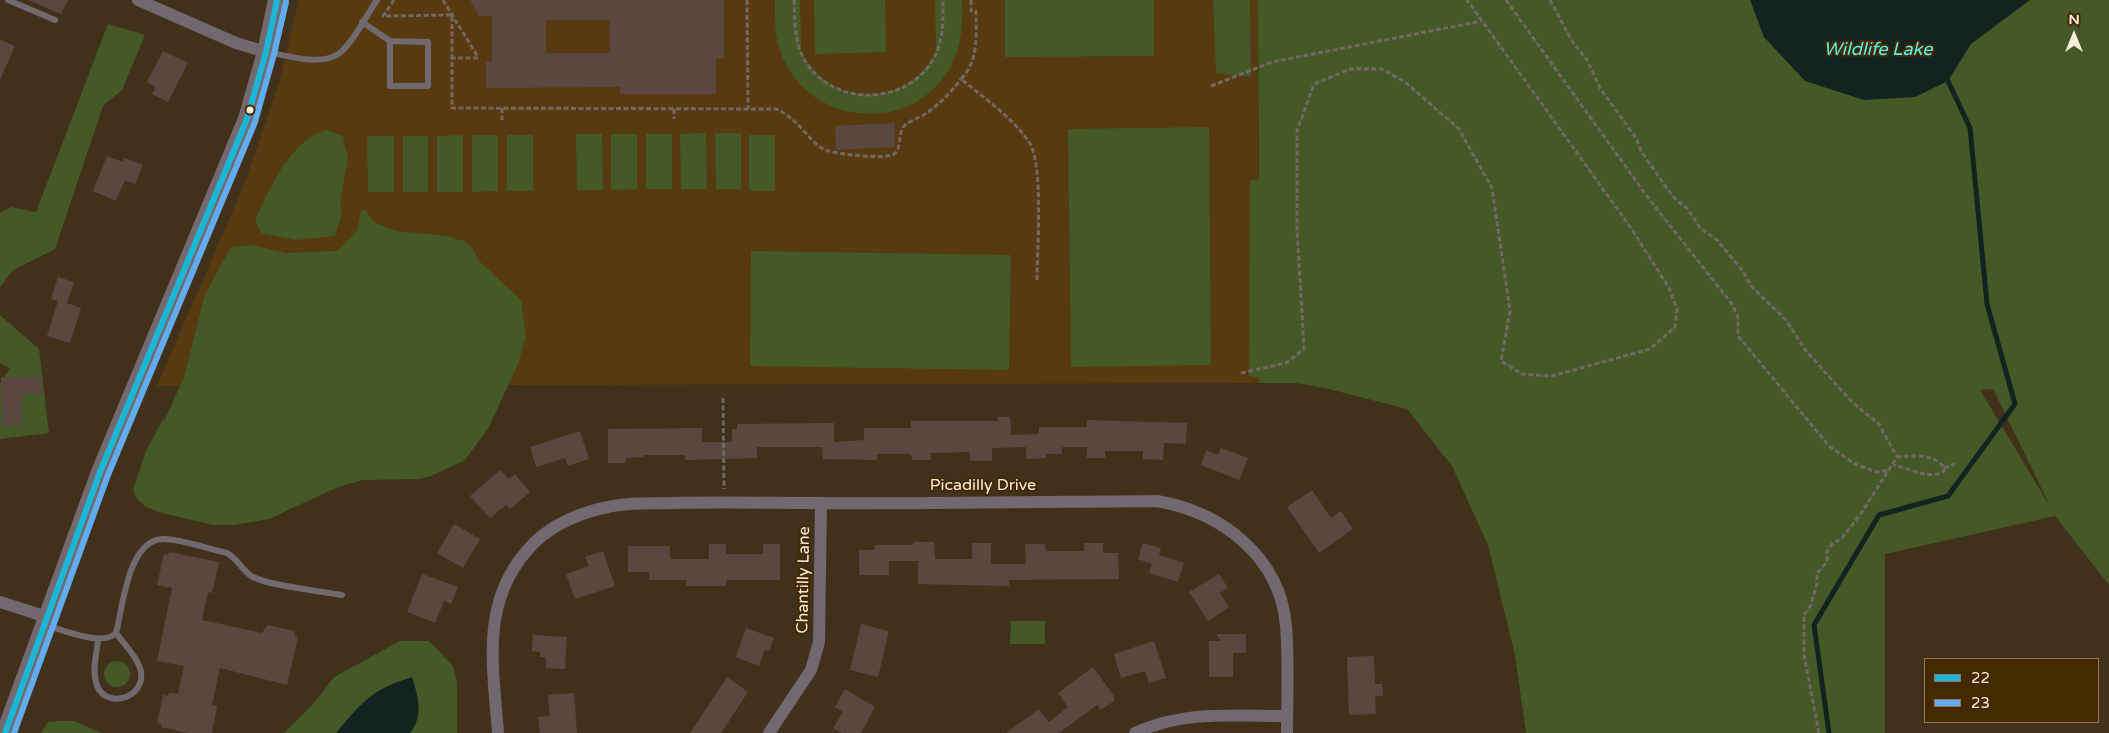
<!DOCTYPE html>
<style>
body{margin:0}
#map{position:relative;width:2109px;height:733px;overflow:hidden;background:#41311b;font-family:"Varela Round",sans-serif}
canvas{display:block}
.legend{position:absolute;left:1924px;top:658px;width:175px;height:65px;box-sizing:border-box;background:#442900;border:1px solid #8d7859;margin:0;padding:6px 9px;list-style:none;font-size:15px;color:#fbeedf}
.legend li{display:flex;align-items:center;gap:10px;height:25px}
.legend b{width:25px;border:1px solid #8d7859}
.north{position:absolute;left:2049px;top:10px;width:50px;height:50px;-webkit-text-stroke:4px #442900;paint-order:stroke;rotate:0deg;font-size:14px;font-weight:700;line-height:20px;text-align:center;color:#fbeedf}
.north::after{content:'';display:block;margin:auto;width:18px;height:22px;background:#fbeedf;clip-path:polygon(50% 0,100% 100%,50% 72%,0 100%)}
</style>
<div id="map">
<canvas width="2109" height="733"></canvas>
<ul class="legend">
<li><b style="height:6px;background:#1ab6d8"></b>22</li>
<li><b style="height:6px;background:#60acee"></b>23</li>
</ul>
<div class="north">N</div>
</div>
<script>
const ctx = document.querySelector('canvas').getContext('2d');
ctx.lineJoin = 'round';
function paint(path, color) { ctx.fillStyle = color; ctx.fill(path, 'evenodd'); }
function strokePath(path, color, width, dash) { ctx.strokeStyle = color; ctx.lineWidth = width; ctx.lineCap = dash ? 'butt' : 'round'; ctx.setLineDash(dash || []); ctx.stroke(path); }
function write(font, color, halo, rows, align = 'center') {
  ctx.font = font + ' "Varela Round",sans-serif'; ctx.lineWidth = 4; ctx.setLineDash([]); ctx.textBaseline = 'middle'; ctx.strokeStyle = halo; ctx.fillStyle = color; for (const [text, x, y, turn = 0] of rows) {
    ctx.save(); ctx.translate(x, y); ctx.rotate((+turn || 0) * Math.PI / 180); ctx.textAlign = isNaN(turn) ? turn : align; if (halo) ctx.strokeText(text, 0, 0); ctx.fillText(text, 0, 0); ctx.restore();
  }
}
paint(new Path2D(`
 M 299,0 L 1258,0 L 1259,383 L 157,386 L 244,185 L 279,83 Z`), '#573a0f');
paint(new Path2D(`
 M 775,0 L 800,0 L 801,50 C 820,91 868,108 908,83 C 921,75 933,62 936,47 L 935,0 L 962,0 C 963,22 962,44 952,64 C 916,136 808,128 781,53 C 774,36 775,18 775,0 Z
 M 814,0 L 885,0 L 886,52 L 815,54 Z
 M 1005,0 L 1154,0 L 1154,56 L 1005,57 Z
 M 1213,0 L 1250,0 L 1251,77 L 1216,73 Z
 M 1258,0 L 2109,0 L 2109,585 L 2055,516 L 1885,554 L 1885,733 L 1526,733 L 1515,655 L 1488,545 L 1452,466 L 1407,409 L 1325,388 L 1296,383 L 1259,383 L 1259,378 L 1249,376 L 1250,181 L 1259,179 ZM 1993,389 L 2051,508 L 1980,390 Z
 M 108,24 L 145,35 L 122,90 L 103,106 L 55,249 L 13,270 L 0,287 L 0,213 L 11,207 L 36,212 Z
 M 1209,127 L 1211,365 L 1071,367 L 1068,129 Z
 M 327,130 L 343,136 L 348,159 L 340,201 C 344,212 339,225 335,236 L 296,240 L 261,233 L 255,220 C 269,190 291,138 327,130 Z
 M 706,133 L 707,189 L 681,189 L 680,134 Z
 M 715,133 L 741,133 L 741,189 L 716,189 Z
 M 576,134 L 602,134 L 603,190 L 577,190 Z
 M 611,134 L 637,134 L 637,189 L 611,190 Z
 M 646,134 L 672,134 L 672,189 L 646,189 Z
 M 463,135 L 463,192 L 437,192 L 437,136 Z
 M 472,135 L 498,135 L 498,191 L 472,192 Z
 M 507,135 L 533,135 L 533,191 L 507,191 Z
 M 749,135 L 775,135 L 775,191 L 749,191 Z
 M 367,136 L 394,136 L 394,192 L 368,192 Z
 M 403,136 L 428,136 L 428,192 L 403,192 Z
 M 361,210 L 366,211 L 375,223 L 397,231 L 446,236 L 464,241 L 473,248 L 478,260 L 521,300 L 526,336 L 518,364 L 489,427 L 465,460 L 431,476 L 418,479 L 363,480 L 338,487 L 269,519 L 233,525 L 214,525 L 162,513 L 146,507 L 137,499 L 133,490 L 146,451 L 163,419 L 164,421 L 184,377 L 205,294 L 231,247 L 252,245 L 286,253 L 337,251 L 357,231 Z
 M 751,251 L 1011,255 L 1009,370 L 750,366 Z
 M 0,315 L 39,349 L 49,433 L 0,439 L 0,384 L 10,368 L 0,363 Z
 M 1011,621 L 1045,621 L 1045,644 L 1010,644 Z
 M 400,641 L 429,641 L 453,666 L 457,683 L 457,733 L 284,733 L 314,703 L 334,677 Z
 M104 674a13 13 0 1 1 26 0a13 13 0 1 1-26 0Z
 M 58,721 L 74,721 L 102,733 L 41,733 L 48,722 Z`), '#445926');
paint(new Path2D(`
 M 1750,0 L 2030,0 L 1971,44 L 1948,81 L 1915,97 L 1864,100 L 1805,81 L 1764,37 Z
 M 412,677 C 418,696 424,716 410,733 L 336,733 C 363,701 371,690 412,677 Z`), '#122320');
strokePath(new Path2D(`
 M 1829,733 L 1814,625 L 1879,515 L 1948,496 L 2015,404 L 1987,304 L 1970,128 L 1948,81`), '#122320', 5);
paint(new Path2D(`
 M 28,0 L 68,0 L 61,14 Z
 M 470,0 L 724,0 L 724,59 L 716,59 L 716,94 L 620,94 L 620,87 L 486,88 L 486,62 L 492,62 L 492,16 L 479,16 ZM 546,20 L 610,20 L 610,53 L 546,53 Z
 M 0,40 L 15,46 L 0,80 Z
 M 163,51 L 188,63 L 168,102 L 152,94 L 156,87 L 147,82 Z
 M 895,123 L 895,147 L 836,150 L 835,126 Z
 M 107,156 L 123,162 L 124,158 L 143,165 L 135,184 L 125,180 L 116,201 L 93,191 Z
 M 58,277 L 74,282 L 67,303 L 81,308 L 70,343 L 47,336 L 58,301 L 51,299 Z
 M 1,377 L 42,377 L 42,394 L 22,394 L 22,426 L 2,426 Z
 M 997,417 L 1010,417 L 1011,435 L 1039,434 L 1039,427 L 1087,427 L 1087,420 L 1187,423 L 1186,444 L 1164,443 L 1163,460 L 1143,459 L 1143,451 L 1105,451 L 1105,458 L 1087,458 L 1087,447 L 1062,447 L 1062,454 L 1046,454 L 1046,458 L 1026,459 L 1026,447 L 992,448 L 992,461 L 970,461 L 970,452 L 931,453 L 931,460 L 912,460 L 911,454 L 877,454 L 877,460 L 823,459 L 822,447 L 757,447 L 757,458 L 685,460 L 685,455 L 643,455 L 643,457 L 626,458 L 626,463 L 608,463 L 608,429 L 702,428 L 702,442 L 732,442 L 732,429 L 737,429 L 737,424 L 834,423 L 834,442 L 864,440 L 864,428 L 911,428 L 911,421 L 998,421 Z
 M 580,431 L 589,459 L 568,466 L 565,458 L 536,467 L 530,447 Z
 M 1221,448 L 1248,458 L 1239,480 L 1201,465 L 1206,450 L 1218,455 Z
 M 500,470 L 509,479 L 515,474 L 530,492 L 510,509 L 506,505 L 490,518 L 470,496 Z
 M 1312,490 L 1331,518 L 1341,511 L 1353,529 L 1319,553 L 1287,507 Z
 M 454,524 L 480,539 L 463,568 L 437,553 Z
 M 913,542 L 934,542 L 935,559 L 972,559 L 972,543 L 991,543 L 991,564 L 1026,564 L 1025,544 L 1045,544 L 1046,551 L 1084,551 L 1084,543 L 1103,543 L 1103,553 L 1118,553 L 1119,579 L 1009,580 L 1009,586 L 918,584 L 918,561 L 889,561 L 889,575 L 859,575 L 859,550 L 875,550 L 874,545 L 913,545 Z
 M 1143,543 L 1161,548 L 1159,555 L 1184,563 L 1178,582 L 1149,573 L 1152,564 L 1138,559 Z
 M 709,544 L 726,544 L 726,554 L 763,554 L 763,544 L 780,544 L 780,580 L 726,580 L 726,586 L 686,586 L 686,580 L 649,580 L 649,572 L 628,572 L 628,546 L 670,546 L 670,559 L 709,559 Z
 M 603,551 L 615,586 L 575,599 L 566,574 L 589,566 L 585,557 Z
 M 169,552 L 219,562 L 212,593 L 208,592 L 202,620 L 262,633 L 267,625 L 295,631 L 294,636 L 298,637 L 287,685 L 220,668 L 212,705 L 217,706 L 212,733 L 188,733 L 161,727 L 162,724 L 157,723 L 163,695 L 168,696 L 169,693 L 178,694 L 184,666 L 157,661 L 172,588 L 157,585 L 164,554 L 168,555 Z
 M 422,574 L 458,587 L 451,604 L 444,601 L 435,623 L 407,612 Z
 M 1219,574 L 1228,588 L 1220,593 L 1229,607 L 1208,621 L 1189,592 Z
 M 861,624 L 889,631 L 878,677 L 850,670 Z
 M 746,628 L 774,638 L 769,651 L 765,650 L 759,666 L 736,657 Z
 M 1216,634 L 1246,634 L 1246,653 L 1233,653 L 1233,677 L 1209,677 L 1209,641 L 1221,641 Z
 M 533,635 L 567,637 L 565,669 L 546,668 L 546,657 L 540,657 L 540,652 L 532,651 Z
 M 1154,641 L 1166,678 L 1149,683 L 1145,671 L 1121,678 L 1114,654 Z
 M 1374,656 L 1375,684 L 1382,684 L 1383,696 L 1375,696 L 1376,714 L 1349,715 L 1347,657 Z
 M 1093,667 L 1114,696 L 1114,701 L 1101,710 L 1097,705 L 1059,733 L 1006,733 L 1039,709 L 1049,722 L 1068,707 L 1058,693 Z
 M 727,677 L 748,692 L 721,733 L 690,733 Z
 M 845,689 L 875,707 L 861,733 L 842,733 L 833,728 L 843,712 L 835,707 Z
 M 574,693 L 577,733 L 540,733 L 538,717 L 550,716 L 548,695 Z`), '#5a4840');
strokePath(new Path2D(`
 M 394,0 L 383,16 L 452,15 L 452,58
 M 443,0 L 478,57
 M 747,0 L 748,109
 M 794,0 C 795,18 794,36 801,53 C 825,108 908,109 935,56 C 944,38 943,19 943,0
 M 971,0 L 971,11 L 976,11 C 976,35 979,61 961,79 C 984,98 1012,117 1029,142 C 1044,164 1037,250 1037,280
 M 1506,0 L 1649,199 L 1732,304 L 1738,317 L 1738,336 L 1829,446 L 1855,464 L 1877,472 L 1890,470
 M 1550,0 L 1572,41 L 1587,60 L 1600,88 L 1636,138 L 1641,151 L 1668,190 L 1677,201 L 1687,208 L 1700,228 L 1717,240 L 1742,270 L 1752,287 L 1786,320 L 1806,351 L 1852,402 L 1879,424 L 1897,457
 M 478,58 L 452,58 L 452,108 L 776,109 C 800,120 805,137 823,149 C 832,154 886,160 894,154 C 903,146 897,133 905,125 C 911,120 922,117 928,112 C 941,103 952,91 961,79
 M 1211,86 L 1272,62 L 1482,21
 M 502,108 L 502,120
 M 674,109 L 674,119
 M 1241,373 L 1286,363 L 1304,349 L 1297,228 L 1297,131 L 1314,84 L 1350,69 L 1382,69 L 1405,82 L 1459,129 L 1492,188 L 1510,311 L 1501,361 L 1522,374 L 1552,376 L 1650,349 L 1675,327 L 1677,309 L 1669,288 L 1631,228 L 1467,0
 M 723,398 L 724,489
 M 1944,468 L 1955,464
 M 1819,733 L 1804,655 L 1804,615 L 1811,605 L 1817,583 L 1817,573 L 1827,562 L 1827,552 L 1832,544 L 1842,538 L 1862,512 L 1897,457 C 1914,456 1932,453 1944,467 L 1944,471 C 1931,481 1908,468 1894,465`), '#716764', 3, [5, 2.5]);
strokePath(new Path2D(`
 M 8,0 L 55,20
 M 362,22 L 390,41 L 390,86 L 428,86 L 428,42 L 390,41
 M 268,52 C 288,56 325,68 342,51 C 356,38 366,16 377,0
 M 45,625 C 63,630 102,647 116,633 C 123,606 128,540 163,539 C 183,539 207,549 227,553 C 238,559 242,571 253,577 C 270,586 321,591 342,595
 M 98,639 C 97,653 92,669 96,682 C 102,710 145,700 141,672 C 139,659 124,644 116,633`), '#716870', 6);
strokePath(new Path2D(`
 M 138,0 L 236,43 L 266,52
 M 0,602 L 47,617
 M 498,733 C 493,664 479,598 534,543 C 553,524 582,512 608,507 C 630,502 653,504 675,503 C 722,502 770,503 817,503 C 930,504 1044,502 1157,501 C 1221,512 1280,556 1286,626 C 1289,661 1287,698 1287,733
 M 769,733 L 811,670 L 819,642 L 821,503
 M 1135,733 C 1184,710 1234,716 1287,716`), '#716870', 12);
strokePath(new Path2D(`
 M 5,733 L 100,472 L 247,119 L 266,52 L 277,0`), '#73696e', 18);
strokePath(new Path2D(`
 M 5,733 L 100,472 L 247,119 L 266,52 L 277,0`), '#1ab6d8', 6);
strokePath(new Path2D(`
 M 14,733 L 108,475 L 255,122 L 274,54 L 286,2`), '#60acee', 6);
for (const [x, y, r, color] of [
 [250,110,4.5,"#fbeedf"]
]) { const dot = new Path2D(); dot.arc(x, y, r, 0, 2 * Math.PI); ctx.fillStyle = color; ctx.fill(dot); strokePath(dot, '#442900', 2); }
write('16px', '#fbeedf', '#442900', [
 ["Picadilly Drive",983,486],
 ["Chantilly Lane",804,580,-89]
]);
write('italic 18px', '#53f4ec', '#442900', [
 ["Wildlife Lake",1878,50]
]);
</script>
